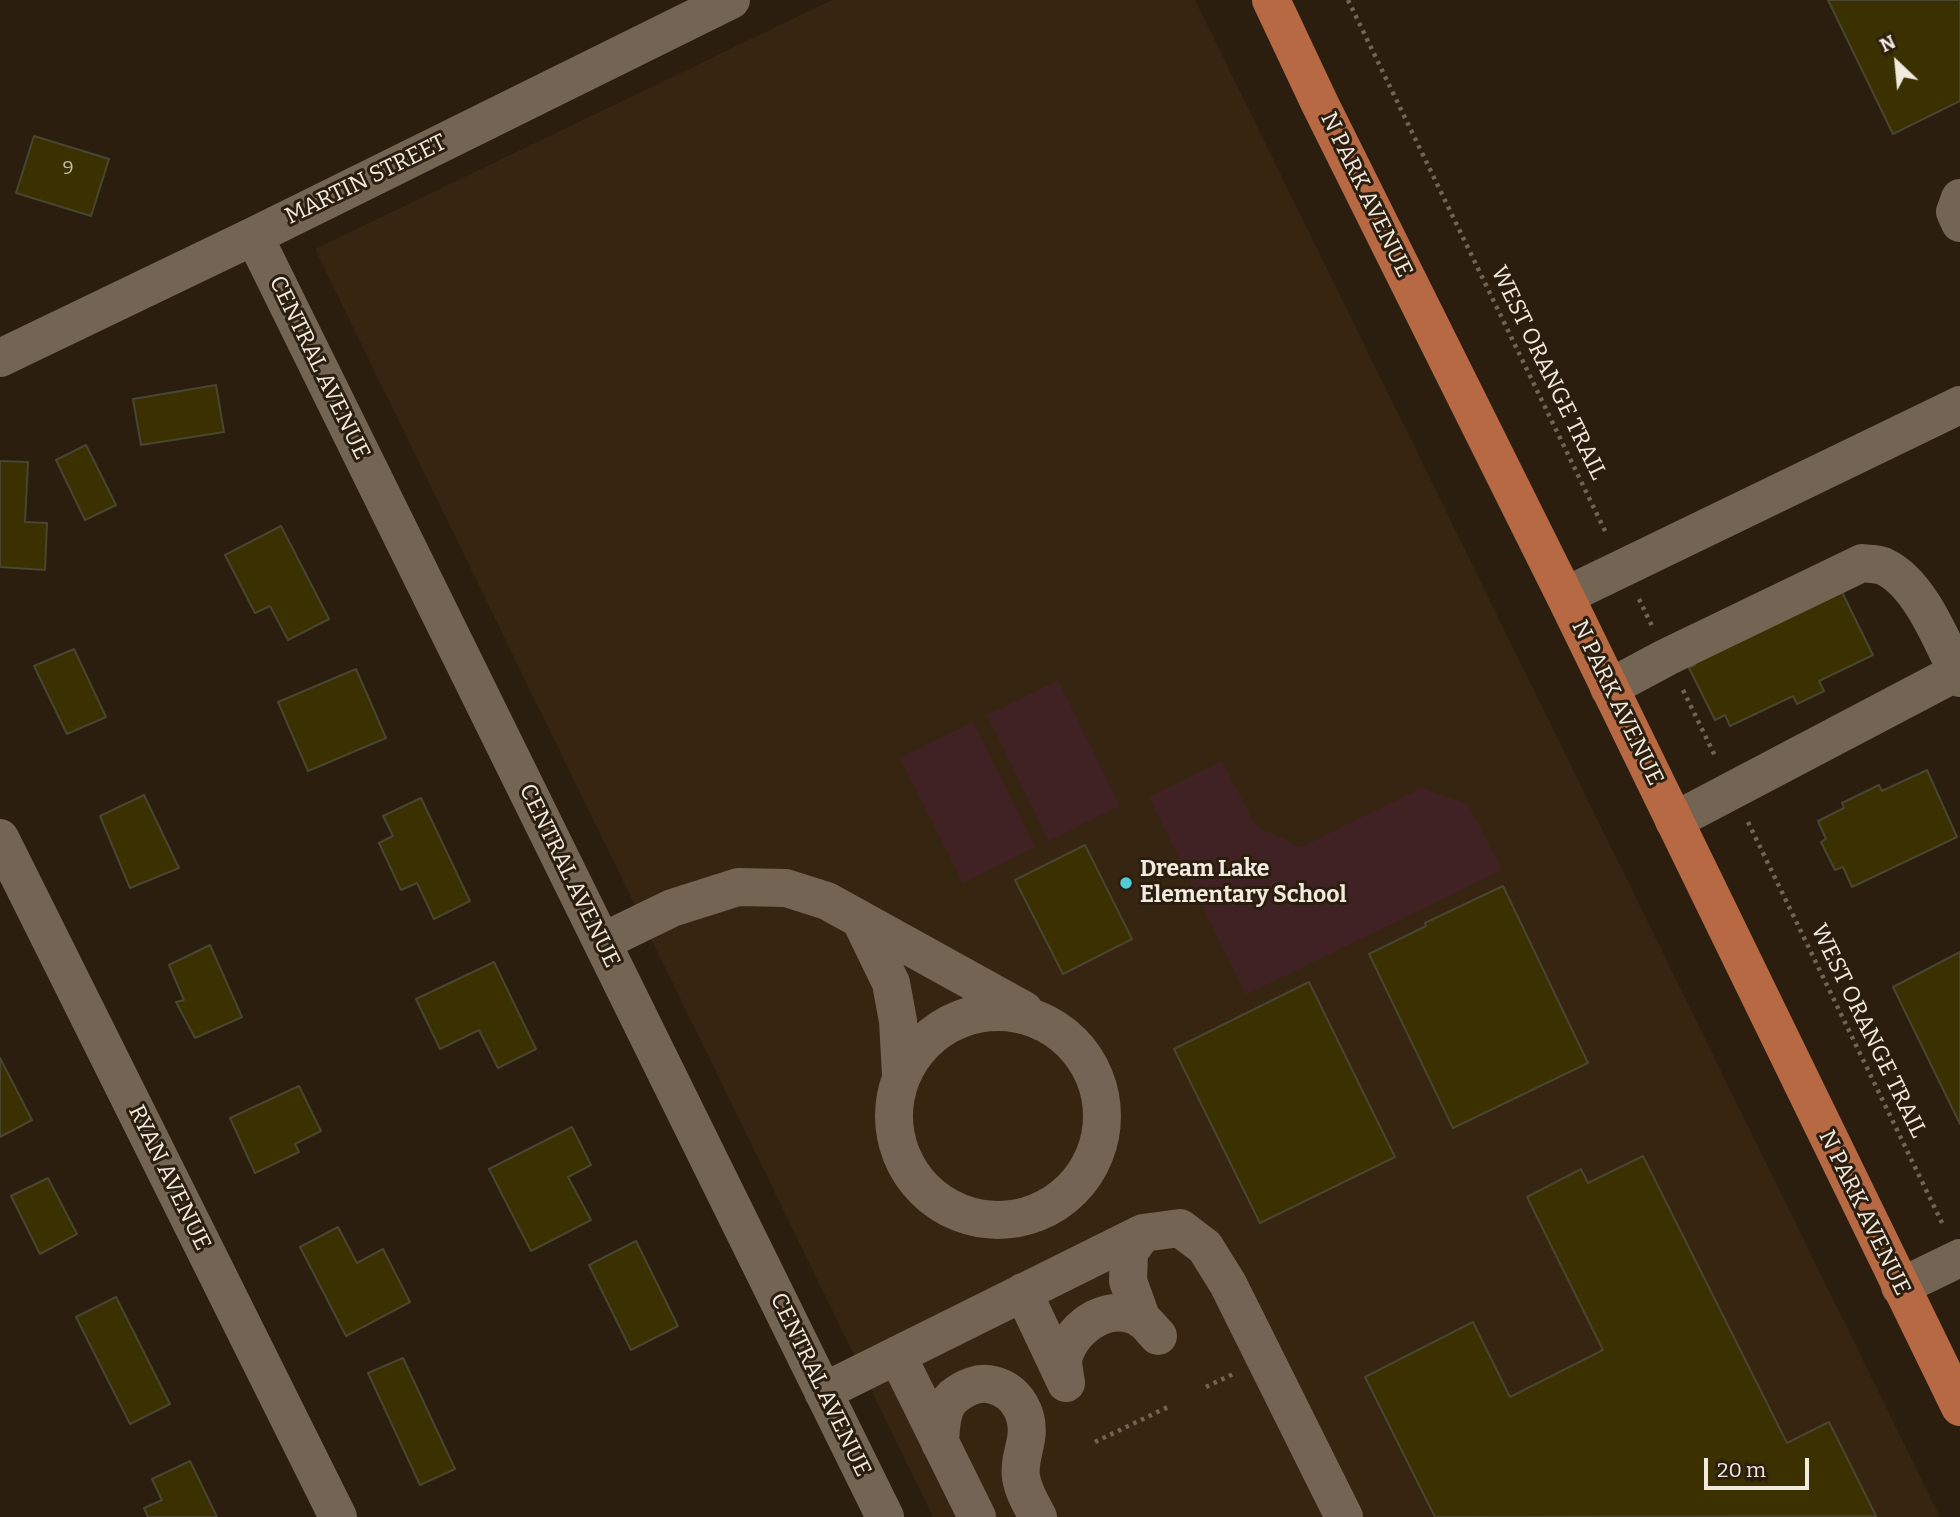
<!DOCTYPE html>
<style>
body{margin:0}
#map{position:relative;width:1960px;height:1517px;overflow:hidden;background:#2b1e0f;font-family:Bitter,serif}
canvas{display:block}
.north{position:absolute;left:1862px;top:28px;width:70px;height:70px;-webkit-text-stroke:5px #2b1e0f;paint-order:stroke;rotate:334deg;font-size:19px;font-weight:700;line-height:28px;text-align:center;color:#f2e9df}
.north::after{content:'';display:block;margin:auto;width:24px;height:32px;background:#f2e9df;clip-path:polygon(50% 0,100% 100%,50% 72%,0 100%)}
.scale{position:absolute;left:1704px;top:1458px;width:105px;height:32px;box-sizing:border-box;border:4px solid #f2e9df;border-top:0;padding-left:9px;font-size:21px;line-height:24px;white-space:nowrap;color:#f2e9df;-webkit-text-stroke:5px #2b1e0f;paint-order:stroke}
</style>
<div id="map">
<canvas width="1960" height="1517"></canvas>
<div class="north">N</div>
<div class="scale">20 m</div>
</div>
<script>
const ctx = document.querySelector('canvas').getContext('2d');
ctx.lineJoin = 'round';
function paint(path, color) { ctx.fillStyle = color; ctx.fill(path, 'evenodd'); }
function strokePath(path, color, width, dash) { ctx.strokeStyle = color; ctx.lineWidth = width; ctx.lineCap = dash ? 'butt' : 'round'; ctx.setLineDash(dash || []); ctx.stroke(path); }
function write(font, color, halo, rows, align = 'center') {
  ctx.font = font + ' Bitter,serif'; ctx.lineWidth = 6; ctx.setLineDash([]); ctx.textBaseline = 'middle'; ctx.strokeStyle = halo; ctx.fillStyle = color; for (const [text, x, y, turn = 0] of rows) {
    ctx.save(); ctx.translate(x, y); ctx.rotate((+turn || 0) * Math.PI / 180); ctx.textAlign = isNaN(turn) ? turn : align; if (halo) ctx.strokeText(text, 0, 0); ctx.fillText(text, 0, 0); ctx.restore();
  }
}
paint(new Path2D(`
 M 832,0 L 1195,0 L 1940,1517 L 933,1517 L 315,249 Z`), '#362510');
paint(new Path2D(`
 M 1058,680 L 1120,806 L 1049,841 L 987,715 Z
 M 973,722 L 1035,847 L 963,883 L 900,758 Z
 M 1222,761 L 1256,826 L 1301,847 L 1421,788 L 1468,804 L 1502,870 L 1246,995 L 1149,797 Z`), '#412224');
const building = new Path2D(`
 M 1828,0 L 1960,0 L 1960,101 L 1893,134 Z
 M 34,136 L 109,159 L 91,216 L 16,193 Z
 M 216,385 L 224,432 L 141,445 L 133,399 Z
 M 86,445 L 116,505 L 85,520 L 56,460 Z
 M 0,461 L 28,462 L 25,522 L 47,523 L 45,570 L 0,567 Z
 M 281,526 L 329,619 L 288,640 L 270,606 L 255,613 L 225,555 Z
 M 1836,580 L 1873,655 L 1819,681 L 1824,691 L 1797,704 L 1793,696 L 1730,726 L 1725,715 L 1715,720 L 1689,668 L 1695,665 L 1690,653 Z
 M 74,649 L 106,717 L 67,734 L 34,666 Z
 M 356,669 L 386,738 L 308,771 L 278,702 Z
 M 1927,770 L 1957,837 L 1852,887 L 1843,867 L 1835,870 L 1821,842 L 1826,839 L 1818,821 L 1844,808 L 1842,803 L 1879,785 L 1882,791 Z
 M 144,795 L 179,868 L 130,888 L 100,816 Z
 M 421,798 L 470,901 L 434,919 L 417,883 L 401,890 L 379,843 L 393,836 L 383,816 Z
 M 1085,845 L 1132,939 L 1063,974 L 1015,880 Z
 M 1503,886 L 1588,1063 L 1453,1128 L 1369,954 L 1426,926 L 1425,923 Z
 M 210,945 L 242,1017 L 195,1038 L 176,1002 L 184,1000 L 169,965 Z
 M 1960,952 L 1960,1124 L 1893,987 Z
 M 494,962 L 536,1049 L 498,1068 L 479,1030 L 440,1049 L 416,999 Z
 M 1309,982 L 1395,1157 L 1260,1223 L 1174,1049 Z
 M 0,1058 L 32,1120 L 0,1137 Z
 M 299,1086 L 321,1131 L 295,1144 L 299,1152 L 255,1173 L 230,1118 Z
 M 572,1127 L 591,1165 L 568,1177 L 591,1220 L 531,1251 L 489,1169 Z
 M 1643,1156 L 1787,1443 L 1829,1422 L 1876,1516 L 1435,1517 L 1365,1377 L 1473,1322 L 1510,1397 L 1603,1350 L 1527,1197 L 1581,1169 L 1588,1183 Z
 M 48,1178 L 77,1234 L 40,1254 L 11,1196 Z
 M 338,1227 L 357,1263 L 383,1249 L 410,1302 L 346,1336 L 300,1247 Z
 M 636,1241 L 678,1326 L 631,1350 L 589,1265 Z
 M 116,1297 L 170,1404 L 130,1424 L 76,1317 Z
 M 403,1358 L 455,1469 L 420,1485 L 368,1373 Z
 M 190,1461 L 217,1517 L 148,1517 L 144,1508 L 162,1500 L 152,1479 Z`);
paint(building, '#3a3000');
strokePath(building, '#494531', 2);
strokePath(new Path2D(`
 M 1348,0 L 1607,535
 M 1639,599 L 1652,626
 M 1683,690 L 1716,758
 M 1748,822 L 1944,1227
 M 1206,1387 L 1233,1374
 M 1095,1442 L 1170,1406`), '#706457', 4.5, [3.5, 5]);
strokePath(new Path2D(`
 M 1960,198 L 1955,212 L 1960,223
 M 254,236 L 885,1517
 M 0,358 L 254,236 L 731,0
 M 1565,596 L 1960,405
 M 1609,688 L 1667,657 L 1862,563 C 1869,564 1877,564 1883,566 C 1919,582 1941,639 1957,672
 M 1674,821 L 1957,672 L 1960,678
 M 0,838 L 338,1517
 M 861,921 L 891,983 L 898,1021 L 901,1075
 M 602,942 L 672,908 L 738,887 L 786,888 L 827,901 L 1024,1010
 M894 1116a104 104 0 1 1 208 0a104 104 0 1 1-208 0Z
 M 1900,1287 L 1960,1258
 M 1023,1292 L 1066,1383
 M 1142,1320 L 1128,1281 L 1129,1252 L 1143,1233
 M 897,1355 L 977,1517
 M 1066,1383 C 1065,1375 1062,1363 1064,1356 C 1074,1324 1112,1300 1143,1320 C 1148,1324 1153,1331 1158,1336
 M 823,1392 L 1143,1233 L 1180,1228 L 1205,1247 L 1228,1284 L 1344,1517
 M 940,1443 C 941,1427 941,1408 953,1397 C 964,1388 979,1381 993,1385 C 1017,1391 1030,1415 1026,1439 C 1024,1451 1019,1465 1021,1477 C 1023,1491 1031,1504 1038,1517`), '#746453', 38);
strokePath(new Path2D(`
 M 1271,0 L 1320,104 L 1565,596 L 1960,1407`), '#b66942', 38);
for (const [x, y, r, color] of [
 [1126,883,7,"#52cbd7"]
]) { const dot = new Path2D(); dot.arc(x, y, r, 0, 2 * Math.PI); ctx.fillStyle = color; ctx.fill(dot); strokePath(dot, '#2b1e0f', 2.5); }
write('19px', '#c4bba7', null, [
 ["9",68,169]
]);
write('23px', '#f2e9df', '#2b1e0f', [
 ["MARTIN STREET",366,180,-26],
 ["N PARK AVENUE",1366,195,64],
 ["CENTRAL AVENUE",319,368,64],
 ["WEST ORANGE TRAIL",1548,373,64],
 ["N PARK AVENUE",1617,703,64],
 ["CENTRAL AVENUE",569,876,64],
 ["WEST ORANGE TRAIL",1868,1031,64],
 ["RYAN AVENUE",169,1178,64],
 ["N PARK AVENUE",1864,1213,64],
 ["CENTRAL AVENUE",820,1385,64]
]);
write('bold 23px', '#f2e9df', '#2b1e0f', [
 ["Dream Lake",1140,870],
 ["Elementary School",1140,896]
], 'left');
</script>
